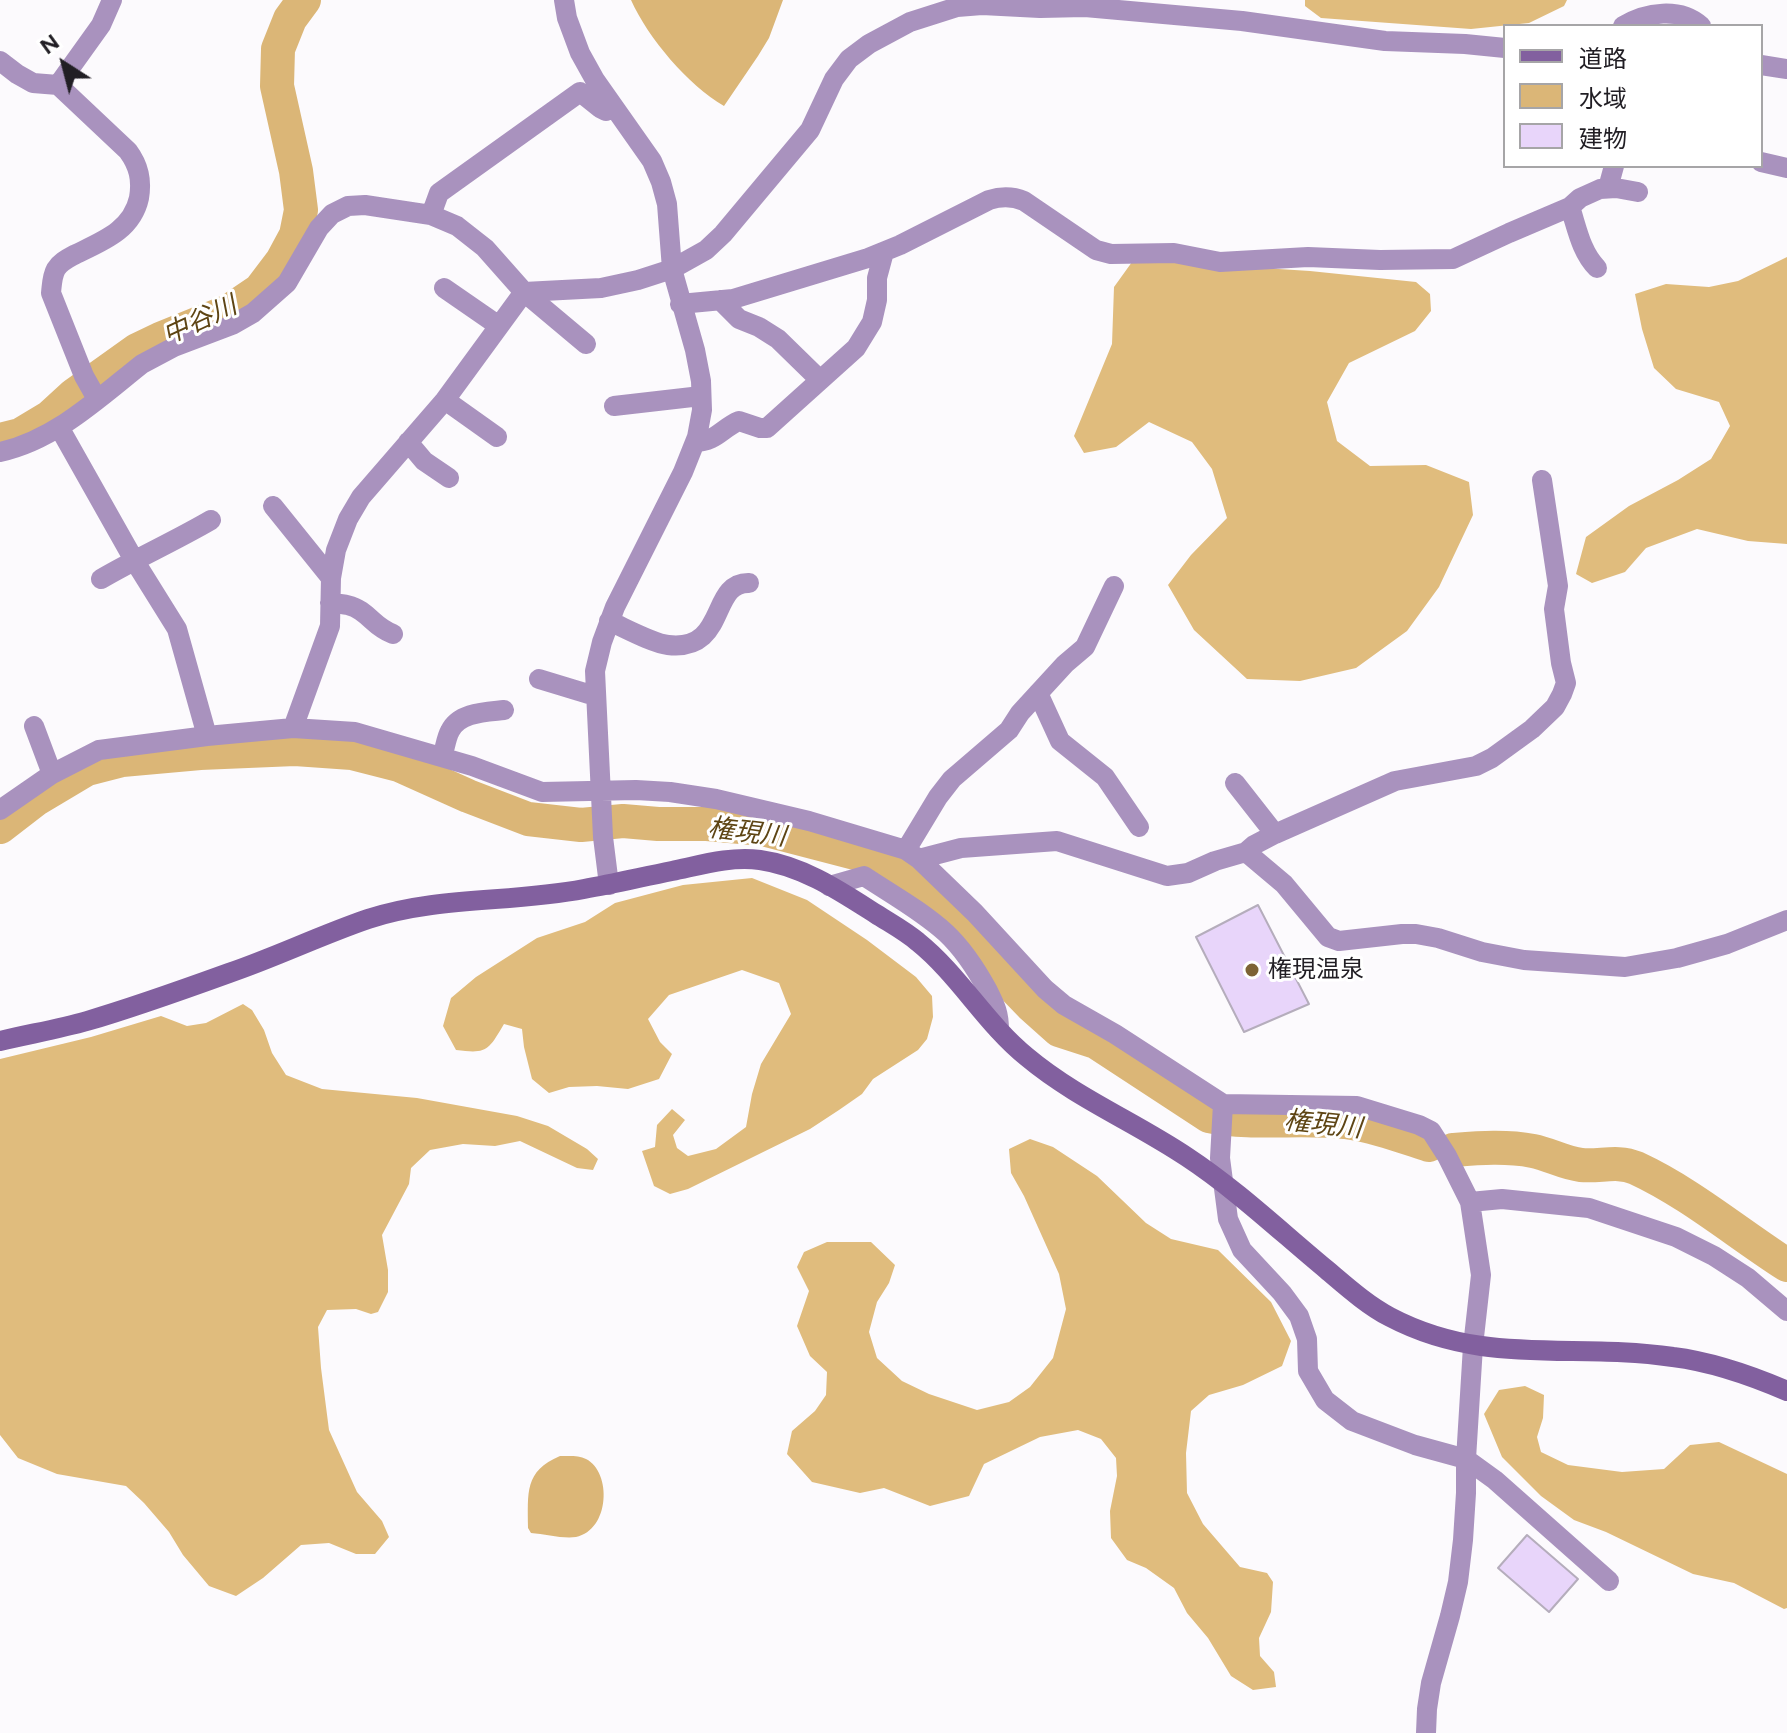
<!DOCTYPE html>
<meta charset="utf-8">
<style>
body{margin:0}
#map{position:relative;width:1787px;height:1733px;overflow:hidden;background:#fcfafd;font-family:Figtree,"Noto Sans JP",sans-serif}
canvas{display:block}
.legend{position:absolute;left:1503px;top:24px;width:260px;height:144px;box-sizing:border-box;background:#fff;border:2px solid #a6a5a7;margin:0;padding:10px 14px;list-style:none;font-size:24px;color:#211e24}
.legend li{display:flex;align-items:center;gap:16px;height:40px}
.legend b{width:40px;border:2px solid #a6a5a7}
.north{position:absolute;left:24px;top:24px;width:80px;height:80px;-webkit-text-stroke:6px #fff;paint-order:stroke;rotate:324deg;font-size:22px;font-weight:700;line-height:32px;text-align:center;color:#211e24}
.north::after{content:'';display:block;margin:auto;width:28px;height:36px;background:#211e24;clip-path:polygon(50% 0,100% 100%,50% 72%,0 100%)}
</style>
<div id="map">
<canvas width="1787" height="1733"></canvas>
<ul class="legend">
<li><b style="height:10px;background:#82609f"></b>道路</li>
<li><b style="height:22px;background:#dbb677"></b>水域</li>
<li><b style="height:22px;background:#e8d5fa"></b>建物</li>
</ul>
<div class="north">N</div>
</div>
<script>
const ctx = document.querySelector('canvas').getContext('2d');
ctx.lineJoin = 'round';
function paint(path, color) { ctx.fillStyle = color; ctx.fill(path, 'evenodd'); }
function strokePath(path, color, width, dash) { ctx.strokeStyle = color; ctx.lineWidth = width; ctx.lineCap = dash ? 'butt' : 'round'; ctx.setLineDash(dash || []); ctx.stroke(path); }
function write(font, color, halo, rows, align = 'center') {
  ctx.font = font + ' Figtree,"Noto Sans JP",sans-serif'; ctx.lineWidth = 6; ctx.setLineDash([]); ctx.textBaseline = 'middle'; ctx.strokeStyle = halo; ctx.fillStyle = color; for (const [text, x, y, turn = 0] of rows) {
    ctx.save(); ctx.translate(x, y); ctx.rotate((+turn || 0) * Math.PI / 180); ctx.textAlign = isNaN(turn) ? turn : align; if (halo) ctx.strokeText(text, 0, 0); ctx.fillText(text, 0, 0); ctx.restore();
  }
}
paint(new Path2D(`
 M 1305,0 L 1567,0 L 1564,6 L 1529,23 L 1471,29 L 1321,18 L 1305,6 Z
 M 1162,253 L 1216,265 L 1310,271 L 1416,282 L 1430,294 L 1431,311 L 1415,331 L 1349,363 L 1327,402 L 1337,441 L 1370,466 L 1426,465 L 1469,482 L 1473,515 L 1439,587 L 1407,631 L 1356,668 L 1300,681 L 1247,679 L 1194,630 L 1168,585 L 1191,555 L 1227,518 L 1212,469 L 1192,442 L 1149,422 L 1116,447 L 1084,453 L 1074,436 L 1112,344 L 1114,287 L 1132,262 Z
 M 1787,257 L 1787,544 L 1748,541 L 1697,529 L 1646,548 L 1625,572 L 1592,583 L 1576,574 L 1586,537 L 1629,506 L 1678,480 L 1711,459 L 1730,426 L 1719,402 L 1676,389 L 1654,368 L 1642,329 L 1635,294 L 1666,284 L 1709,287 L 1738,281 Z
 M 752,878 L 807,900 L 867,940 L 916,977 L 932,996 L 933,1017 L 927,1039 L 918,1050 L 873,1079 L 862,1094 L 839,1110 L 810,1129 L 688,1189 L 670,1194 L 654,1186 L 642,1151 L 655,1147 L 657,1125 L 672,1109 L 685,1120 L 673,1135 L 677,1148 L 688,1156 L 716,1149 L 746,1127 L 752,1094 L 761,1064 L 791,1014 L 779,983 L 742,970 L 669,995 L 648,1019 L 660,1042 L 672,1054 L 659,1079 L 628,1089 L 597,1086 L 569,1087 L 549,1093 L 532,1079 L 524,1047 L 522,1029 L 504,1024 C 488,1051 487,1054 456,1050 L 443,1026 L 451,998 L 476,977 L 537,938 L 585,922 L 615,903 L 683,885 Z
 M 243,1004 L 252,1010 L 264,1030 L 272,1053 L 286,1075 L 322,1089 L 417,1098 L 517,1116 L 548,1126 L 587,1149 L 598,1159 L 593,1170 L 577,1168 L 520,1141 L 495,1146 L 463,1144 L 430,1150 L 411,1168 L 409,1184 L 382,1235 L 388,1270 L 388,1292 L 378,1312 L 371,1314 L 356,1309 L 327,1310 L 318,1327 L 321,1368 L 329,1430 L 357,1492 L 382,1521 L 389,1537 L 375,1554 L 356,1554 L 329,1543 L 301,1545 L 263,1578 L 236,1596 L 209,1586 L 183,1555 L 169,1532 L 144,1503 L 126,1486 L 57,1474 L 18,1458 L 0,1435 L 0,1059 L 91,1037 L 161,1016 L 187,1026 L 206,1023 Z
 M 1030,1139 L 1053,1147 L 1097,1176 L 1146,1223 L 1171,1239 L 1218,1250 L 1271,1302 L 1291,1341 L 1282,1366 L 1243,1385 L 1209,1395 L 1191,1411 L 1186,1453 L 1187,1493 L 1203,1524 L 1240,1567 L 1267,1573 L 1273,1582 L 1271,1612 L 1259,1638 L 1260,1656 L 1274,1672 L 1276,1687 L 1253,1690 L 1231,1676 L 1208,1638 L 1187,1613 L 1174,1588 L 1146,1568 L 1127,1560 L 1111,1538 L 1110,1511 L 1117,1476 L 1116,1458 L 1101,1439 L 1078,1430 L 1040,1437 L 984,1464 L 969,1496 L 930,1506 L 884,1488 L 860,1493 L 812,1482 L 787,1454 L 792,1431 L 815,1411 L 826,1395 L 827,1372 L 810,1356 L 797,1326 L 809,1291 L 797,1267 L 804,1252 L 827,1242 L 871,1242 L 895,1265 L 889,1283 L 877,1302 L 869,1332 L 877,1358 L 902,1381 L 929,1394 L 977,1410 L 1009,1402 L 1030,1387 L 1053,1358 L 1066,1309 L 1059,1274 L 1024,1196 L 1011,1173 L 1009,1149 Z
 M 1525,1386 L 1544,1395 L 1543,1418 L 1537,1437 L 1541,1452 L 1568,1465 L 1622,1472 L 1664,1469 L 1690,1445 L 1719,1442 L 1787,1474 L 1787,1608 L 1784,1609 L 1734,1583 L 1693,1574 L 1606,1532 L 1574,1520 L 1541,1496 L 1502,1457 L 1484,1414 L 1499,1390 Z`), '#e0bc7d');
paint(new Path2D(`
 M 631,0 L 783,0 L 769,38 L 758,56 L 724,106 C 688,85 648,38 631,0 Z
 M 560,1456 C 568,1456 579,1455 586,1459 C 612,1472 610,1530 576,1537 C 563,1539 545,1534 531,1533 L 528,1528 C 528,1493 524,1471 560,1456 Z`), '#dbb677');
strokePath(new Path2D(`
 M 0,440 L 20,435 L 50,417 L 74,395 L 137,350 L 160,339 L 229,311 L 260,290 L 282,261 L 296,235 L 301,210 L 296,171 L 277,86 L 278,49 L 290,19 L 304,0
 M 0,827 L 35,800 L 87,769 L 122,760 L 200,753 L 295,749 L 352,753 L 399,765 L 468,796 L 528,819 L 581,825 L 623,821 L 658,824 L 707,824 L 763,829 L 859,854 L 881,863 L 951,913 L 976,936 L 1003,976 L 1031,1005 L 1059,1030 L 1096,1042 L 1209,1116 C 1254,1125 1300,1117 1345,1122 C 1374,1126 1401,1136 1429,1145
 M 1453,1150 C 1480,1148 1506,1146 1533,1151 C 1549,1154 1564,1163 1581,1165 C 1600,1167 1617,1160 1636,1168 C 1690,1193 1737,1233 1787,1265`), '#dbb677', 34);
const building = new Path2D(`
 M 1258,905 L 1309,1004 L 1244,1032 L 1196,937 Z
 M 1527,1535 L 1578,1579 L 1549,1612 L 1498,1568 Z`);
paint(building, '#e8d5fa');
strokePath(building, '#b5adbc', 2);
strokePath(new Path2D(`
 M 564,0 L 567,18 L 580,53 L 595,80 L 652,161 L 661,182 L 667,204 L 672,269 L 695,350 L 701,381 L 702,410 L 697,437 L 683,472 L 615,607 L 602,642 L 595,671 L 603,837 L 609,885
 M 1623,26 C 1646,12 1680,7 1701,26
 M 0,61 L 17,74 L 33,83 L 58,85 L 128,151 C 139,166 142,180 139,198 C 132,230 103,241 76,254 C 69,258 61,261 56,269 C 52,276 52,284 51,293 L 84,376 L 97,399
 M 1761,65 L 1787,69
 M 58,85 L 101,25 L 112,0
 M 1761,162 L 1787,168
 M 1608,188 L 1614,166
 M 1570,207 C 1577,228 1581,252 1597,268
 M 431,215 L 439,193 L 580,92 L 600,108 L 606,111 L 614,107
 M 444,288 L 499,326
 M 524,292 L 601,288 L 638,280 L 672,269 L 706,250 L 723,234 L 810,130 L 834,79 L 849,59 L 869,44 L 910,22 L 957,7 L 982,5 L 1040,8 L 1085,7 L 1242,21 L 1385,41 L 1465,44 L 1505,48
 M 720,300 L 739,319 L 759,327 L 778,339 L 820,380
 M 680,304 L 733,299 L 868,258 L 900,245 L 989,200 C 1002,196 1012,196 1024,201 L 1096,250 L 1111,254 L 1174,253 L 1220,262 L 1308,257 L 1380,260 L 1453,259 L 1509,233 L 1570,207 L 1580,198 L 1600,189 L 1616,188 L 1638,192
 M 445,400 L 497,437
 M 614,406 L 701,396
 M 59,427 L 134,560 L 177,629 L 207,736
 M 408,442 L 424,461 L 449,478
 M 695,442 C 716,442 722,428 739,421 L 760,428 L 767,428 L 856,348 L 872,322 L 877,300 L 877,278 L 884,252
 M 0,452 C 55,440 99,398 142,364 L 174,347 L 232,325 L 253,313 L 287,283 L 319,228 L 332,214 L 348,206 L 365,205 L 431,215 L 457,226 L 485,248 L 524,292 L 586,344
 M 273,506 L 331,578
 M 101,579 C 137,558 175,541 211,520
 M 330,603 C 341,604 351,604 361,611 C 374,620 376,627 393,634
 M 609,621 C 625,628 652,643 668,645 C 728,652 709,582 749,583
 M 539,679 L 595,696
 M 1038,693 L 1060,741 L 1105,777 L 1139,827
 M 34,726 L 52,774
 M 293,728 L 330,626 L 331,578 L 336,550 L 348,519 L 361,497 L 445,400 L 524,292
 M 442,757 C 445,749 446,738 450,731 C 459,712 486,712 504,710
 M 1235,783 L 1275,834
 M 0,810 L 52,774 L 99,750 L 207,736 L 293,728 L 355,732 L 472,766 L 542,792 L 636,790 L 670,792 L 716,799 L 809,821 L 906,850 L 919,859 L 975,913 L 1045,989 L 1064,1005 L 1115,1034 L 1223,1104 L 1357,1106 L 1419,1125 L 1431,1131 L 1447,1156 L 1470,1202 L 1481,1275 L 1473,1346 L 1466,1459 L 1466,1493 L 1463,1540 L 1458,1582 L 1450,1616 L 1431,1683 L 1427,1709 L 1426,1733
 M 906,850 L 938,797 L 952,779 L 1009,730 L 1020,713 L 1065,664 L 1085,647 L 1114,586
 M 1246,852 L 1254,845 L 1275,834 L 1395,781 L 1476,766 L 1492,758 L 1532,729 L 1555,707 L 1562,694 L 1566,683 L 1561,663 L 1554,609 L 1558,586 L 1542,480
 M 919,859 L 961,848 L 1057,841 L 1167,876 L 1188,873 L 1215,861 L 1246,852 L 1284,884 L 1328,937 L 1339,941 L 1402,934 L 1416,934 L 1438,938 L 1482,952 L 1524,960 L 1625,967 L 1677,958 L 1727,944 L 1787,920
 M 829,886 L 864,876 C 891,894 922,911 946,933 C 963,949 976,969 987,989 C 995,1005 999,1012 999,1030
 M 1223,1104 L 1220,1158 L 1228,1219 L 1242,1250 L 1282,1293 L 1299,1316 L 1307,1339 L 1308,1371 L 1325,1400 L 1352,1421 L 1415,1445 L 1466,1459 L 1495,1480 L 1609,1581
 M 1470,1202 L 1502,1199 L 1589,1208 L 1676,1237 L 1714,1256 L 1748,1278 L 1787,1311`), '#a992be', 20);
strokePath(new Path2D(`
 M 0,1041 C 29,1034 59,1029 87,1021 C 135,1007 182,990 229,973 C 276,957 321,935 368,919 C 439,896 511,903 584,889 C 613,884 642,877 672,871 C 701,865 730,856 760,860 C 803,866 840,891 876,914 C 890,923 905,931 918,942 C 959,975 986,1024 1027,1057 C 1076,1098 1135,1122 1187,1157 C 1237,1190 1281,1232 1327,1270 C 1346,1286 1367,1305 1390,1317 C 1485,1367 1573,1342 1673,1357 C 1713,1362 1750,1375 1787,1391`), '#82609f', 20);
for (const [x, y, r, color] of [
 [1252,970,8,"#7d6335"]
]) { const dot = new Path2D(); dot.arc(x, y, r, 0, 2 * Math.PI); ctx.fillStyle = color; ctx.fill(dot); strokePath(dot, '#fff', 3); }
write('24px', '#211e24', '#fff', [
 ["権現温泉",1268,970]
], 'left');
write('italic 26px', '#5e4514', '#fff', [
 ["中谷川",200,321,-25],
 ["権現川",747,833,7],
 ["権現川",1323,1125,6]
]);
</script>
